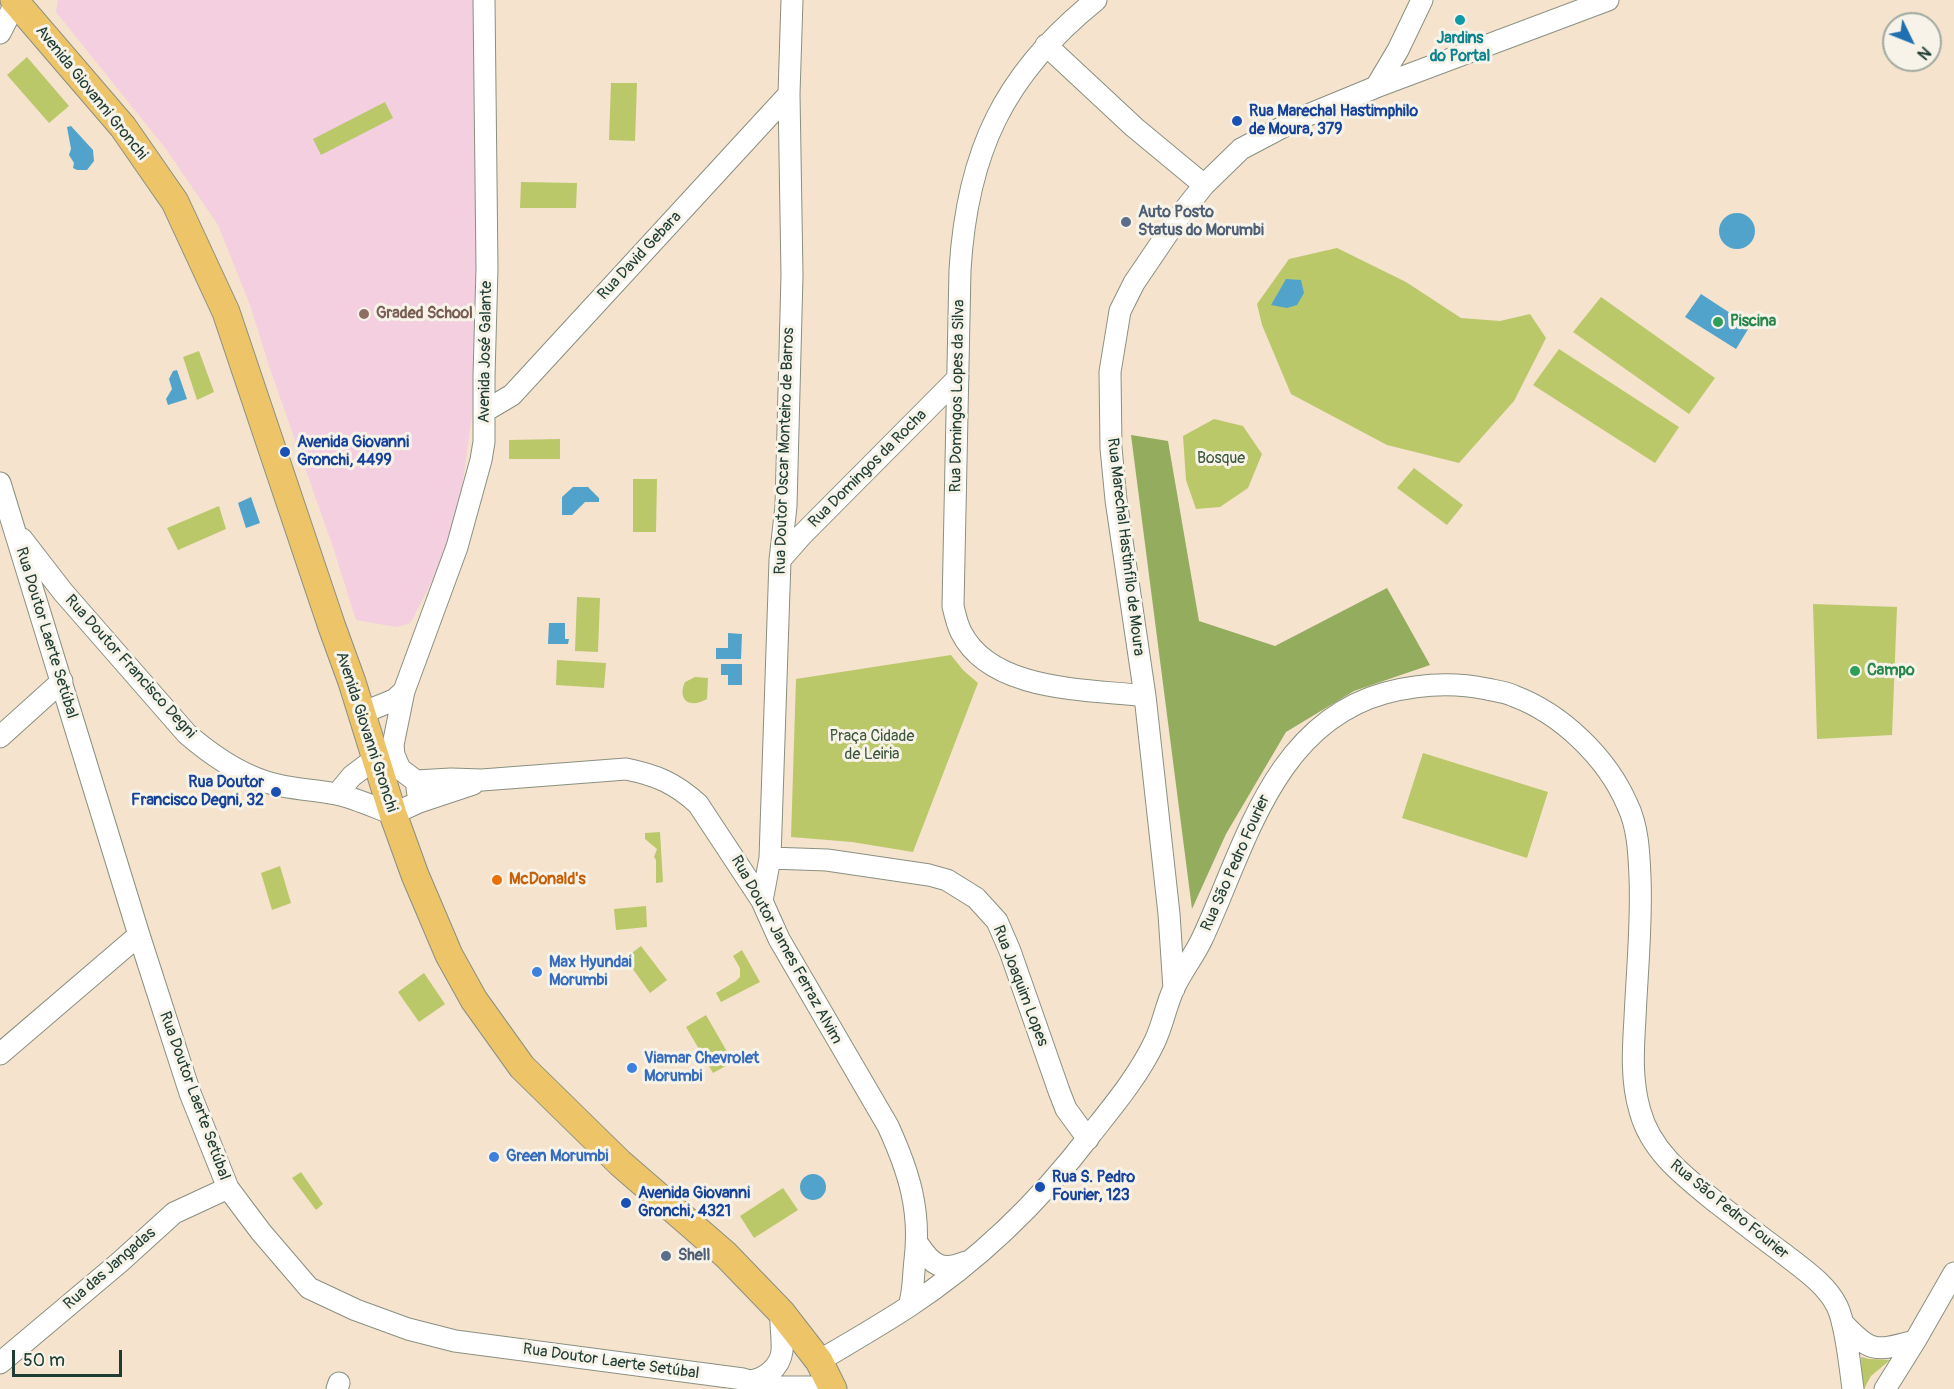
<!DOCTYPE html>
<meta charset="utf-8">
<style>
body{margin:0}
#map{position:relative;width:1954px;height:1389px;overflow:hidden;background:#f5e3cd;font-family:Pangolin,sans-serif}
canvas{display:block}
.north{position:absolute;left:1882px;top:12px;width:60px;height:60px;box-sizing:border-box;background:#f7f3e8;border:2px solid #a1aaa0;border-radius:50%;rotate:133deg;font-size:16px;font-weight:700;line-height:24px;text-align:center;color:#1f3d34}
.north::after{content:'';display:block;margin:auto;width:21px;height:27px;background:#1f6fb2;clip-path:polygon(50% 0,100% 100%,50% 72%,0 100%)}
.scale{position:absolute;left:12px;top:1350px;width:110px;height:27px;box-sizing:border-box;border:3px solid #1f3d34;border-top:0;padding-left:8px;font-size:18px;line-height:21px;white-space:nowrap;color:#1f3d34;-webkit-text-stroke:4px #f7f3e8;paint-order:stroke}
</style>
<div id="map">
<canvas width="1954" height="1389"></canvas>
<div class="north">N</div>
<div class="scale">50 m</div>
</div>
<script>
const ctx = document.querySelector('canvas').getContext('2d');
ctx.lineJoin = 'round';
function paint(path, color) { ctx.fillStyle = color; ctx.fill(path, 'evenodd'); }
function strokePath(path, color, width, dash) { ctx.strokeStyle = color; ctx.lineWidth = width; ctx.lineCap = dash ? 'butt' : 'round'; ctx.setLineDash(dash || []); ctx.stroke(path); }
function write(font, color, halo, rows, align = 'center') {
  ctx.font = font + ' Pangolin,sans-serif'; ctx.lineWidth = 6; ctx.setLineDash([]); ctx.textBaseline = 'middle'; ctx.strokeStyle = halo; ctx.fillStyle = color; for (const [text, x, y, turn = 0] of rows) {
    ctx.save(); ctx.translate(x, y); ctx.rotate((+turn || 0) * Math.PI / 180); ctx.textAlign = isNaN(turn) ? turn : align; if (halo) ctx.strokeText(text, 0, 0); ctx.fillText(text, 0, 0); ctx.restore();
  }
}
paint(new Path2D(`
 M 58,0 L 474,0 L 477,280 L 474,400 L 462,488 L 463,496 L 437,571 L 412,620 L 408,624 L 396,627 L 356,620 L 333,547 L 271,372 L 250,305 L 218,225 L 166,149 L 56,12 Z`), '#f3cfe0');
paint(new Path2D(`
 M 27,57 L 69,106 L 49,123 L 7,75 Z
 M 611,83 L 637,83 L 635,141 L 609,140 Z
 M 385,102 L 393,118 L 321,155 L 313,139 Z
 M 521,182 L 577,183 L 576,208 L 520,208 Z
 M 1337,248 L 1406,282 L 1461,318 L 1500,321 L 1530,314 L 1546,338 L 1514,401 L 1459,463 L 1387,445 L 1291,394 L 1262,325 L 1257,304 L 1289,259 Z
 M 1601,297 L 1715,378 L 1689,414 L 1573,332 Z
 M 1559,349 L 1679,427 L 1655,463 L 1533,385 Z
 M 199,351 L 214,392 L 197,400 L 183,357 Z
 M 1214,419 L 1243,426 L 1262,454 L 1248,488 L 1220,507 L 1196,509 L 1186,480 L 1183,436 Z
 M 560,439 L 560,459 L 509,459 L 509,440 Z
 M 1414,468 L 1463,505 L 1447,525 L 1397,488 Z
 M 633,479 L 657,479 L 656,532 L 633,532 Z
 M 219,506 L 226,529 L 178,550 L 167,528 Z
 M 577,597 L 600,598 L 598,652 L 575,651 Z
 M 1813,604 L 1897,607 L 1892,735 L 1817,739 Z
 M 951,655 L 963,670 L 978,683 L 913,852 L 852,842 L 791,837 L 796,679 Z
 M 557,660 L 606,663 L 604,688 L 556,685 Z
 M 695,677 L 708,678 L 707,699 C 703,701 697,704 692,703 C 681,702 681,690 685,682 Z
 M 1423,753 L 1548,792 L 1527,858 L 1402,818 Z
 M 660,832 L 663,882 L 656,883 L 656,860 L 654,857 L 657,849 L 645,839 L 645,833 Z
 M 280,866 L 291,903 L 272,910 L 261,873 Z
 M 646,906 L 647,927 L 616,930 L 614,909 Z
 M 641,946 L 667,980 L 650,993 L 625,958 Z
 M 742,950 L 760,982 L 721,1002 L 716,993 L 736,981 L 740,977 L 740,968 L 733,956 Z
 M 424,973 L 445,1004 L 419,1022 L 398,992 Z
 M 706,1015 L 733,1062 L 713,1073 L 686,1027 Z
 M 301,1172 L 323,1204 L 316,1210 L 292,1178 Z
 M 783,1188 L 798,1210 L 754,1238 L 740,1216 Z
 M 1861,1357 L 1869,1359 L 1890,1360 L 1871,1376 L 1864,1389 L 1862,1389 Z`), '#bac86a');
paint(new Path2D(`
 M 1131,435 L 1168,441 L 1199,621 L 1275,646 L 1387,588 L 1430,665 L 1354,691 L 1286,732 L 1226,834 L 1192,909 Z`), '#93ac5e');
paint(new Path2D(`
 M 71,126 L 93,150 L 94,161 L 87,170 L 77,170 L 73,168 L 74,163 L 69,155 L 71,149 L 67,127 Z
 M1719 231a18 18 0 1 1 36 0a18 18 0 1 1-36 0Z
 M 1286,279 L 1301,280 L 1304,293 L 1297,305 L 1287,308 L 1271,305 Z
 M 1701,294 L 1750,326 L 1736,349 L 1685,317 Z
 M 177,370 L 187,399 L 168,405 L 166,399 L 172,389 L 169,379 L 173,371 Z
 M 573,487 L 588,487 L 599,498 L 599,502 L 585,502 L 572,515 L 562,515 L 562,497 Z
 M 251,497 L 260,523 L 246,528 L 238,503 Z
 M 549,623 L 565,623 L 565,639 L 569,639 L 568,644 L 548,644 Z
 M 728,633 L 742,634 L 741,659 L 716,659 L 716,648 L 728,648 Z
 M 721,664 L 742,664 L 742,685 L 728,685 L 728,675 L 721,675 Z
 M800 1187a13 13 0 1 1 26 0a13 13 0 1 1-26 0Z`), '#52a3cc');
const minor = new Path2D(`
 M 1096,0 C 1004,74 967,152 960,270 L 953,606 C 955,615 957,624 961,632 C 991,692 1087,689 1145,696
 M 0,33 L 16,2
 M 1046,45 L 1134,127 L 1204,185
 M 1376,87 L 1398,50 L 1422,0
 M 485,411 L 512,395 L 789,94
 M 0,483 L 139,935 L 190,1093 L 228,1188 L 261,1232 L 309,1288 L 356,1310 L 408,1329 L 455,1341 L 743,1379 L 772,1387 L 816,1387 L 822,1389
 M 22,539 L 63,592 L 187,734 C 208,752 231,769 258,779 C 283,789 309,789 336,794 C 355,798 374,807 393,814 L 419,802 L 473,784
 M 780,560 L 802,535 L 958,378
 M 362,713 L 394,700 L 404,691
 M 0,737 L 62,681
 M 416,781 L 451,779 L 482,780 L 626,769 C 656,775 675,783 698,804 L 762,901 L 779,939 L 888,1126 C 909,1172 921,1210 915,1260 C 913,1276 914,1291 909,1306
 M 337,794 L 352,776 L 376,758
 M 419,802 L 416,781 L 400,769 L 394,755 L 393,745 L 404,691 L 457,547 L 481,460 L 484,442 L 484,376 L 487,268 L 484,0
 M 770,858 L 827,860 L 929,875 L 947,880 L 976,898 L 997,921 L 1010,951 L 1059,1091 L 1066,1109 L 1088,1139
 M 762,901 L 770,858 L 780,560 L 786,506 L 792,275 L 789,94 L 792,0
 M 1174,989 L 1169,914 L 1145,696 L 1116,500 L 1111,448 L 1110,372 L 1120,311 L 1134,283 L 1178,218 L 1204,185 L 1241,149 L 1296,120 L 1376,87 L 1608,0
 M 0,1054 L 139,935
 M 918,1244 C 932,1265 941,1272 966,1262
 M 1842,1322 C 1871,1354 1876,1351 1915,1341
 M 819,1361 C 849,1343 879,1326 908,1307 C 978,1261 1040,1201 1091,1134 C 1114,1105 1139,1075 1155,1041 C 1163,1024 1166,1005 1174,988 C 1182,971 1194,956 1202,939 C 1245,847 1273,724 1385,693 C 1419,684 1453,682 1487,689 C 1496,691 1506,692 1514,696 C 1562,714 1607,758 1627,804 C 1638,826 1639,853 1640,877 C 1642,924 1637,971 1635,1018 C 1633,1049 1631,1081 1640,1111 C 1651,1152 1685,1177 1717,1203 C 1739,1220 1761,1237 1784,1254 C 1803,1269 1826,1284 1837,1306 C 1846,1324 1850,1368 1853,1389
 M 0,1363 L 120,1262 L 174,1213 L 228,1188
 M 748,1381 C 764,1380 780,1368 782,1351 C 783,1339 780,1325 781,1312
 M 337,1389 L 339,1383
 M 1885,1389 L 1915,1341 L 1954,1273`);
const major = new Path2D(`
 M 14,0 L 123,127 L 175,202 L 226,312 L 332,627 L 352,682 L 393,814 L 415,875 L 449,955 L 474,1000 L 522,1067 L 620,1163 L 726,1255 L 781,1312 L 819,1361 L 833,1389`);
strokePath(minor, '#8a9080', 23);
strokePath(major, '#8a9080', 29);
strokePath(minor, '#fff', 21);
strokePath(major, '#eec469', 27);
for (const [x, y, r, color] of [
 [1460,20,6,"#0f9aa8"],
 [1237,121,6,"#1a4fb4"],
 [1126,222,6,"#5c6f8a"],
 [364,314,6,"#8d6e63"],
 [1718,322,6,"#2e9e5b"],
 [285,452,6,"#1a4fb4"],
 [1855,671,6,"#2e9e5b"],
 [276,792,6,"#1a4fb4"],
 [497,880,6,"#e8710a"],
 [537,972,6,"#3f7fe0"],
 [632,1068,6,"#3f7fe0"],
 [494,1157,6,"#3f7fe0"],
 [1040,1187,6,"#1a4fb4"],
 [626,1203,6,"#1a4fb4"],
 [666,1256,6,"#5c6f8a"]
]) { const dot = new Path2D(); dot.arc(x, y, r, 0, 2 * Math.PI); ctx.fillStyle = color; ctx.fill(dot); strokePath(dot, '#f7f3e8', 2); }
write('bold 16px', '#0d838f', '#f7f3e8', [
 ["Jardins",1460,39],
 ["do Portal",1460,57]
]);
write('16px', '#1f3d34', '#f7f3e8', [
 ["Avenida Giovanni Gronchi",91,93,51],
 ["Rua David Gebara",640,256,-47],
 ["Avenida José Galante",486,352,-89],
 ["Rua Domingos Lopes da Silva",958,396,-89],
 ["Rua Doutor Oscar Monteiro de Barros",785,451,-88],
 ["Rua Domingos da Rocha",868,469,-45],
 ["Rua Marechal Hastinfilo de Moura",1125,547,83],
 ["Rua Doutor Laerte Setúbal",46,633,73],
 ["Rua Doutor Francisco Degni",130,667,48],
 ["Avenida Giovanni Gronchi",366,732,72],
 ["Rua São Pedro Fourier",1236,863,-66],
 ["Rua Doutor James Ferraz Alvim",786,950,61],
 ["Rua Joaquim Lopes",1020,986,69],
 ["Rua Doutor Laerte Setúbal",194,1096,70],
 ["Rua São Pedro Fourier",1729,1210,39],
 ["Rua das Jangadas",110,1269,-41],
 ["Rua Doutor Laerte Setúbal",611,1362,8]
]);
write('bold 16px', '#164399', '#f7f3e8', [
 ["Rua Marechal Hastimphilo",1249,112],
 ["de Moura, 379",1249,130],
 ["Avenida Giovanni",297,443],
 ["Gronchi, 4499",297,461],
 ["Rua Doutor",264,783,"right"],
 ["Francisco Degni, 32",264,801,"right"],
 ["Rua S. Pedro",1052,1178],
 ["Fourier, 123",1052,1196],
 ["Avenida Giovanni",638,1194],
 ["Gronchi, 4321",638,1212]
], 'left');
write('bold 16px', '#4e5e75', '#f7f3e8', [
 ["Auto Posto",1138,213],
 ["Status do Morumbi",1138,231],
 ["Shell",678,1256]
], 'left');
write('bold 16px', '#785e54', '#f7f3e8', [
 ["Graded School",376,314]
], 'left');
write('bold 16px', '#27864d', '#f7f3e8', [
 ["Piscina",1730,322],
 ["Campo",1867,671]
], 'left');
write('16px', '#3e593f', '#f7f3e8', [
 ["Bosque",1221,459],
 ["Praça Cidade",872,737],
 ["de Leiria",872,755]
]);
write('bold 16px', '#c56008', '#f7f3e8', [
 ["McDonald's",509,880]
], 'left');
write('bold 16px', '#366cbe', '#f7f3e8', [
 ["Max Hyundai",549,963],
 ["Morumbi",549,981],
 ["Viamar Chevrolet",644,1059],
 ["Morumbi",644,1077],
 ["Green Morumbi",506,1157]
], 'left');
</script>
